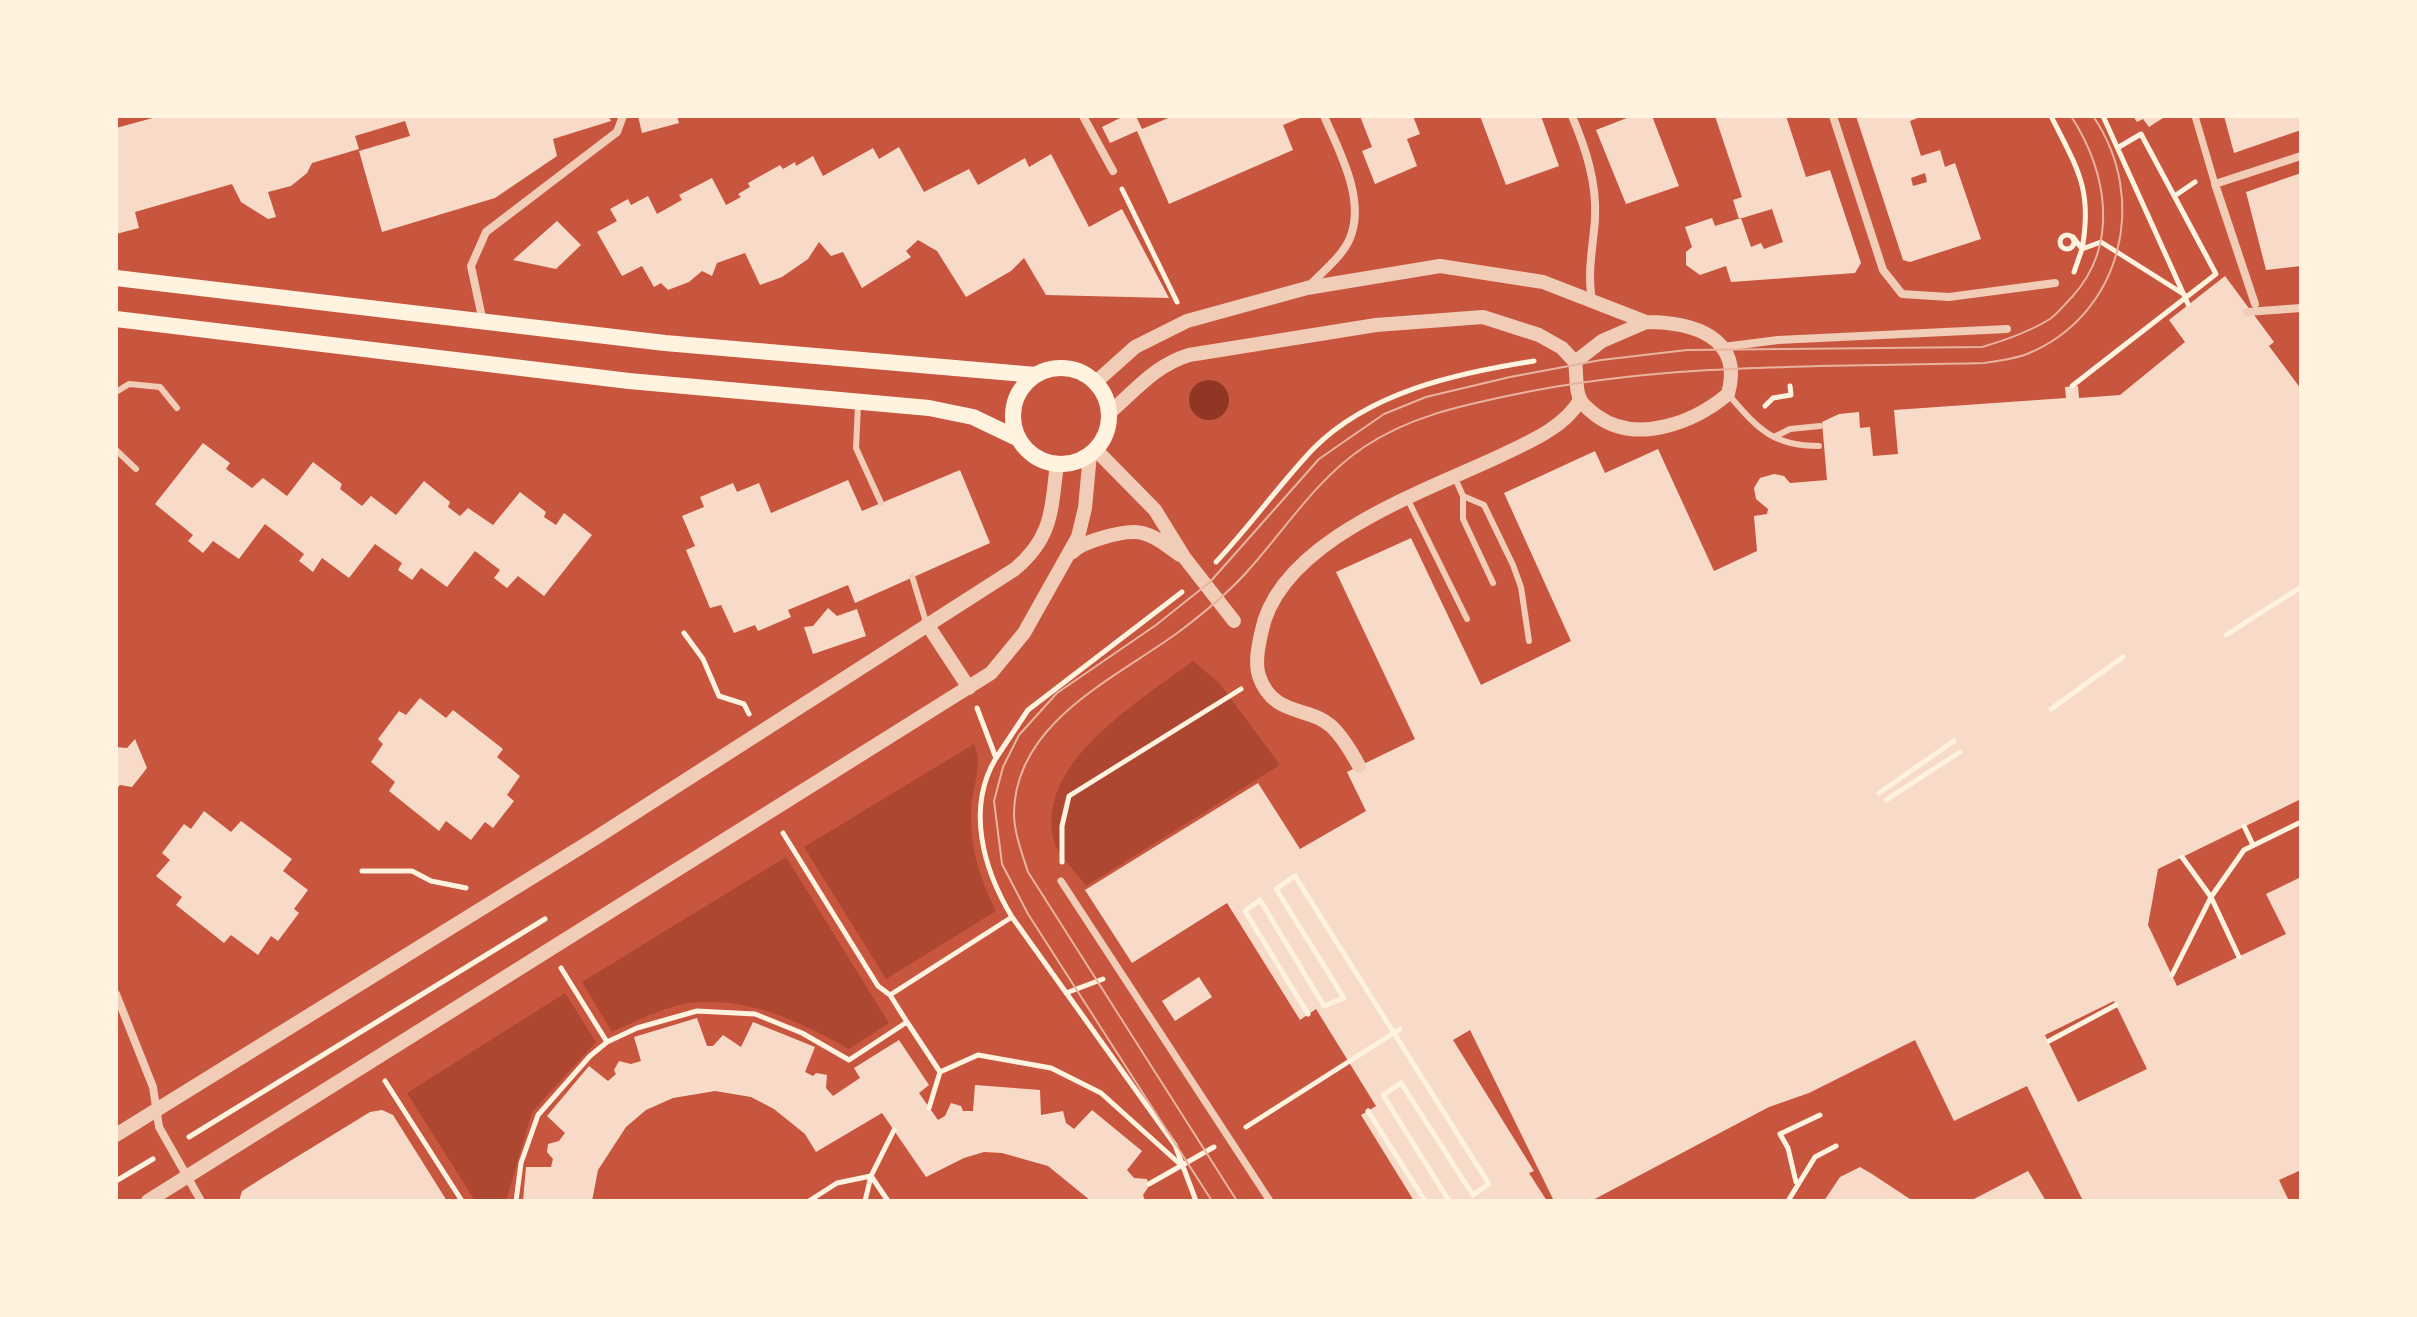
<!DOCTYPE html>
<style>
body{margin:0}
#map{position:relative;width:2417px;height:1317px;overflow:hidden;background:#c8553d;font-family:"Work Sans",sans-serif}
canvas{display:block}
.frame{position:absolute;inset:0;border:118px solid #fff3e0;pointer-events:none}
</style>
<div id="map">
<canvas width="2417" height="1317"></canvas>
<div class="frame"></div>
</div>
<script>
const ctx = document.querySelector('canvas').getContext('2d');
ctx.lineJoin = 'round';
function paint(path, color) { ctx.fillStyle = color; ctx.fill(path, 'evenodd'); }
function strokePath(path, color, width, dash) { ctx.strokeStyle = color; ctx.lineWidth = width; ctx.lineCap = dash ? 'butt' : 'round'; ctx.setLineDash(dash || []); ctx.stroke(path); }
paint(new Path2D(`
 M 1193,661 L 1220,684 L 1280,765 L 1086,886 C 1077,873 1058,855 1054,841 C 1034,762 1142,700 1193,661 Z
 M 974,744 C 984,766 971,789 971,813 C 970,847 980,880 996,911 L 886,979 L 804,847 Z
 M 786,857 L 889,1023 L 849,1049 C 802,1023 754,999 699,1002 C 671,1003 637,1021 612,1032 L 582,982 Z
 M 565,993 L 596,1042 L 532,1112 L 506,1201 L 475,1201 L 407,1093 Z`), '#ae4732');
paint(new Path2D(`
 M1189 400a20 20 0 1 1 40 0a20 20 0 1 1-40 0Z`), '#8f3625');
paint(new Path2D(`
 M 160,116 L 609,116 L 611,121 L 553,139 L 557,156 L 495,198 L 382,232 L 359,151 L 410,136 L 405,121 L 355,136 L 359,149 L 312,163 L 307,173 L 291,186 L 268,192 L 276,217 L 268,219 L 241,202 L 232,184 L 135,212 L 139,228 L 116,234 L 116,128 Z
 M 638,116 L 677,116 L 679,123 L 642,133 Z
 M 1124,116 L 1136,116 L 1142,129 L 1173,116 L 1305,116 L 1283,125 L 1293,150 L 1169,204 L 1137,131 L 1110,143 L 1102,127 Z
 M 1360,116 L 1413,116 L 1420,134 L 1407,139 L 1417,166 L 1375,184 L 1362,151 L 1372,147 Z
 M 1480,116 L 1541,116 L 1559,166 L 1506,185 Z
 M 1632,116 L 1652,116 L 1679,186 L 1626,204 L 1596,130 Z
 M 1715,116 L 1786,116 L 1806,177 L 1830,170 L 1861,263 L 1855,273 L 1731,282 L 1726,266 L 1700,275 L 1686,265 L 1686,252 L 1692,247 L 1685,227 L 1712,218 L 1715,226 L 1741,218 L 1751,247 L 1761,243 L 1764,249 L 1783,242 L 1772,209 L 1739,219 L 1733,200 L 1742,197 Z
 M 1856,116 L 1923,116 L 1910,121 L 1921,156 L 1940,150 L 1945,167 L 1955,163 L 1981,239 L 1910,262 L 1903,260 ZM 1925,173 L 1927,182 L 1913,186 L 1911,178 Z
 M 2133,116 L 2161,116 L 2163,118 L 2149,127 L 2143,119 L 2137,122 Z
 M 2224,116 L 2301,116 L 2301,130 L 2234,153 Z
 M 899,147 L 924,192 L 969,169 L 978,185 L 1025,158 L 1029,167 L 1051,154 L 1089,227 L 1122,209 L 1169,298 L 1046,295 L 1024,258 L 1011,271 L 966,297 L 937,251 L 918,240 L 906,251 L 911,257 L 862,288 L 843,252 L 831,256 L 819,242 L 808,259 L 782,277 L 760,285 L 745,253 L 717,263 L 712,276 L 702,271 L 689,282 L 668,290 L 661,283 L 654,287 L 642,266 L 622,276 L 597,232 L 617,221 L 610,209 L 628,199 L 631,205 L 648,196 L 657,214 L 682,200 L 679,195 L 712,178 L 726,205 L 741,197 L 738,194 L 750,187 L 748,183 L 780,165 L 783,169 L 795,162 L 796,166 L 813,156 L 823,176 L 873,148 L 879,159 Z
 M 2301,173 L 2301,266 L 2266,270 L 2246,192 Z
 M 557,221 L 581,245 L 556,269 L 513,260 Z
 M 2225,276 L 2274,342 L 2269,346 L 2301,389 L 2301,799 L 2158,869 L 2148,925 L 2177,986 L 2286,934 L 2266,894 L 2301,877 L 2301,1170 L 2279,1180 L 2289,1201 L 2083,1201 L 2027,1086 L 1954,1121 L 1915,1040 L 1809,1093 L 1769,1107 L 1591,1201 L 1554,1201 L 1470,1030 L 1453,1040 L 1534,1171 L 1529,1173 L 1547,1201 L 1414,1201 L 1361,1115 L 1376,1106 L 1316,1009 L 1300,1020 L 1227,903 L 1132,963 L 1085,890 L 1258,783 L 1300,849 L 1366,811 L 1347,772 L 1415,739 L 1336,572 L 1411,538 L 1481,685 L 1571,641 L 1504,493 L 1595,451 L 1605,473 L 1658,449 L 1714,571 L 1757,551 L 1754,516 L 1767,514 L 1768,509 L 1756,499 L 1754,488 L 1760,478 L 1774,474 L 1784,476 L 1790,483 L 1827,480 L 1822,422 L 1839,414 L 1859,412 L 1860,428 L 1870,427 L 1873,456 L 1898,454 L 1894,410 L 2066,398 L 2065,387 L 2078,386 L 2079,398 L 2120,395 L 2185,342 L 2169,320 ZM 2114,1001 L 2147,1069 L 2078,1102 L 2045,1035 Z
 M 203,443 L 230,463 L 226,469 L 252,488 L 263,478 L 287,496 L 313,462 L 342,484 L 340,489 L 362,506 L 371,496 L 396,515 L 424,481 L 450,502 L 448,507 L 460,516 L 468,508 L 493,525 L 520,492 L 546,512 L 544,517 L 556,525 L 564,513 L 592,535 L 544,596 L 518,576 L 507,588 L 494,578 L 500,570 L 475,551 L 447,587 L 421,568 L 412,580 L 398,570 L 402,563 L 375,544 L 349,578 L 322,558 L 313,572 L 299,561 L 304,554 L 265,524 L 239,559 L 213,541 L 203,553 L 188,541 L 193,535 L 155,504 Z
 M 960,470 L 990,543 L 855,603 L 848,585 L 788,610 L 791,617 L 758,631 L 755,625 L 734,633 L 721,605 L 710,608 L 686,550 L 695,546 L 682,516 L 704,507 L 700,497 L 733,483 L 737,492 L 759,483 L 771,513 L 848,480 L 862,511 Z
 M 828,608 L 837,616 L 857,609 L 866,636 L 813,654 L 804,627 L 813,626 Z
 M 420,698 L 446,718 L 453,710 L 503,749 L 497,757 L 520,776 L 507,795 L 514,801 L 503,815 L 493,828 L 485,822 L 471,840 L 446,821 L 439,831 L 389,791 L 395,782 L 371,762 L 383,744 L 378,739 L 399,711 L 406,715 Z
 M 135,739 L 147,768 L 132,787 L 120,785 L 116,790 L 116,747 L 127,748 Z
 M 204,811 L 231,832 L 241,821 L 292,859 L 283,871 L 308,890 L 294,909 L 299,913 L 278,941 L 271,936 L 258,955 L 231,935 L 224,943 L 176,905 L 182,897 L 156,876 L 170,860 L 162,853 L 184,824 L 191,829 Z
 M 1199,977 L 1212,997 L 1175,1021 L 1162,1001 Z
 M 697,1018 L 707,1046 L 713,1046 L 723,1035 L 741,1047 L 753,1022 L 815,1047 L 805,1072 L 813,1076 L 816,1073 L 827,1075 L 826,1088 L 833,1096 L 860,1078 L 854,1068 L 899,1040 L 929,1085 L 919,1093 L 938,1120 L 945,1116 L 951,1103 L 961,1106 L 963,1111 L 973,1111 L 975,1085 L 1040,1090 L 1041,1115 L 1063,1111 L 1066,1123 L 1074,1129 L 1092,1110 L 1142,1151 L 1127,1170 L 1134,1178 L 1147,1179 L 1149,1186 L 1143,1195 L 1145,1201 L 1091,1201 L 1048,1166 L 1002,1153 L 984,1152 L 964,1158 L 926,1177 L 882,1113 L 816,1152 L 805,1134 L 774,1109 L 751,1097 L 715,1091 L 673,1098 L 646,1110 L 626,1127 L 598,1170 L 592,1201 L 523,1201 L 526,1167 L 551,1167 L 553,1159 L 547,1152 L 548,1144 L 559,1141 L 565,1133 L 547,1116 L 589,1066 L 608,1081 L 616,1074 L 614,1070 L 619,1061 L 631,1064 L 641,1061 L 634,1037 Z
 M 382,1110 L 393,1115 L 447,1201 L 239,1201 L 242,1191 L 264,1177 L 370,1112 Z
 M 1860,1167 L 1872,1174 L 1913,1201 L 1824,1201 L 1840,1177 Z
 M 2028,1171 L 2046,1201 L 1970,1201 Z`), '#f7dbc8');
strokePath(new Path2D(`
 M 2051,116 C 2077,168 2093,189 2082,249 L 2101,242 L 2185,295
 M 2103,116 L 2188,304
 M 1122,189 L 1177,302
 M 2176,195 L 2195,182
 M2060 242a7 7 0 1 1 14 0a7 7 0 1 1-14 0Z
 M 2073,237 L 2082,249 L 2074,272
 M 2072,386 L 2216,274 L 2141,134 L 2119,147
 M 1765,406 L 1773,398 L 1791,395 L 1790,386
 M 1216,562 C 1250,526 1279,485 1313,449 C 1369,392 1457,373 1534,361
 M 684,633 L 703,659 L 719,696 L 744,704 L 749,714
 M 2226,635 L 2301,587
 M 2051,709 L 2123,657
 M 996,758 L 1028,710 L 1182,592
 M 1879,793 L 1954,741
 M 1886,800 L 1960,752
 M 2244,826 L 2253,845
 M 783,833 L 878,986 L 890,995
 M 2182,857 L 2211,897 L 2239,957
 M 1062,862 L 1062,826 L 1069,796 L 1241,689
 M 362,871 L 412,871 L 431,881 L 466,888
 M 1012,917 L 1175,1145 L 1196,1201
 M 561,968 L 607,1042
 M 2172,975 L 2211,897 L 2244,850 L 2301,822
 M 1066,993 L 1103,979
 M 1308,1014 L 1245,911 L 1260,900 L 1324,1006 L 1344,998 L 1276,889 L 1295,876 L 1489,1184 L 1473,1195 L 1401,1083 L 1383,1095 L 1449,1201
 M 907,1022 L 940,1072 L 978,1055 L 1051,1068 L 1101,1093 L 1181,1165
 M 2049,1041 L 2116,1005
 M 385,1081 L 462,1201
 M 929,1108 L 940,1072
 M 1368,1111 L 1425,1201
 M 1246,1127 L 1400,1029
 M 189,1137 L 545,919
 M 116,1181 L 153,1159
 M 1796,1182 L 1788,1148 L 1780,1134 L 1820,1115
 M 1149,1184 L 1214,1147
 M 516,1201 L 521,1163 L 538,1115 L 590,1056 L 607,1042 L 637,1028 L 697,1011 L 755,1014 L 802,1033 L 849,1060 L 907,1022 L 890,995 L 1012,917 C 983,869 966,808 996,758 L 977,708
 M 809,1201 L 837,1183 L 871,1176 L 888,1201
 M 865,1201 L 871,1176 L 894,1130
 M 1788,1201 L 1815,1157 L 1836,1146`), '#fff3e0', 5);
strokePath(new Path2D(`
 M 116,392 L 129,384 L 160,387 L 177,408
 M 1728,394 C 1757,428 1772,446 1819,446
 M 858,405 L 856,448 L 881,503
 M 1774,437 L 1790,429 L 1820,426
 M 116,450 L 136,469
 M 1455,478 L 1463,496 L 1484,505 L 1513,565 L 1521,587 L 1529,641
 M 1463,496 L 1463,519 L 1493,583
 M 1408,500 L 1467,619
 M 912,576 L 926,622`), '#f1ccb7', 6);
strokePath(new Path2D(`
 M 2195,116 L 2215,184
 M 1061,881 L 1270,1201`), '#f1ccb7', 7);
strokePath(new Path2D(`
 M 1083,116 L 1113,171
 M 1572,116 C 1586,149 1597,183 1595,219 C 1593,247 1587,272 1592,300
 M 1833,116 L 1883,270 L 1902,294 L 1949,297 L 2055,283
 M 1309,286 C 1322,272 1343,256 1350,238 C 1366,199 1339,151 1324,116
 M 2255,304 L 2215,184 L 2301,156
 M 2247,312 L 2301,308
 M 483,322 L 471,266 L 486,232 L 617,132 L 623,116
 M 1723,347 L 1778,340 L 2007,329
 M 116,994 L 153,1087 L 159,1127 L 201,1201`), '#f1ccb7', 8);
strokePath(new Path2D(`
 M 1646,322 C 1693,322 1744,337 1728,394 C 1695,422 1637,445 1597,416 C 1592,412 1583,406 1580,399 C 1575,390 1577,373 1575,362 L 1602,341 Z
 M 1096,382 L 1135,347 L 1187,321 L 1307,288 L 1440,266 L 1543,282 L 1646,322
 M 1109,413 C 1136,390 1154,366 1189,355 L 1376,325 L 1483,317 L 1539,335 L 1562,348 L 1575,362
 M 1095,449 L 1155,510 L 1184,557 L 1234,621
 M 1073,552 C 1081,542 1119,532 1133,532 C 1150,531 1167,546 1180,555
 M 927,624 L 969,688
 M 1359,766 C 1352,753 1343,737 1331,726 C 1309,706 1273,717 1259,676 C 1255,663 1258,648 1261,634 C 1278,540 1424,492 1502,455 C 1529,442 1565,427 1580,400
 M 116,1135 L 594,839 L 1015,569 C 1053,537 1051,510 1057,464
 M 148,1201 L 991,673 L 1024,633 L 1078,537 L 1085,508 L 1090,454`), '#f1ccb7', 14);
strokePath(new Path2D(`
 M 116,278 L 665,343 L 1036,375
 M 116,319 L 629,381 L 929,408 L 973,417 L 1019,439
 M1013 416a48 48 0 1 1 96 0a48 48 0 1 1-96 0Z`), '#fff3e0', 16);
strokePath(new Path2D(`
 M 1212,1201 L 1028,914 L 1002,864 L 994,801 L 1003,767 L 1019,735 L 1057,693 L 1156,625 L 1210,582 L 1319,459 L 1384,414 L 1426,397 L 1510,377 L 1601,360 L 1687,350 L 1982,347 C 2006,340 2029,332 2050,319 C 2058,313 2065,304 2072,297 C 2120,244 2107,172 2071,116
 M 1237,1201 L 1028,872 C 1022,853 1014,833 1014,813 C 1015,721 1118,677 1180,631 C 1205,612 1231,591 1252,566 C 1288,525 1318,478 1364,447 C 1409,417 1459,406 1512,395 C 1667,362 1826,367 1984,363 C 1998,361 2014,359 2027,354 C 2122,315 2150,199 2093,116`), '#e9b49f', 2);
</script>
